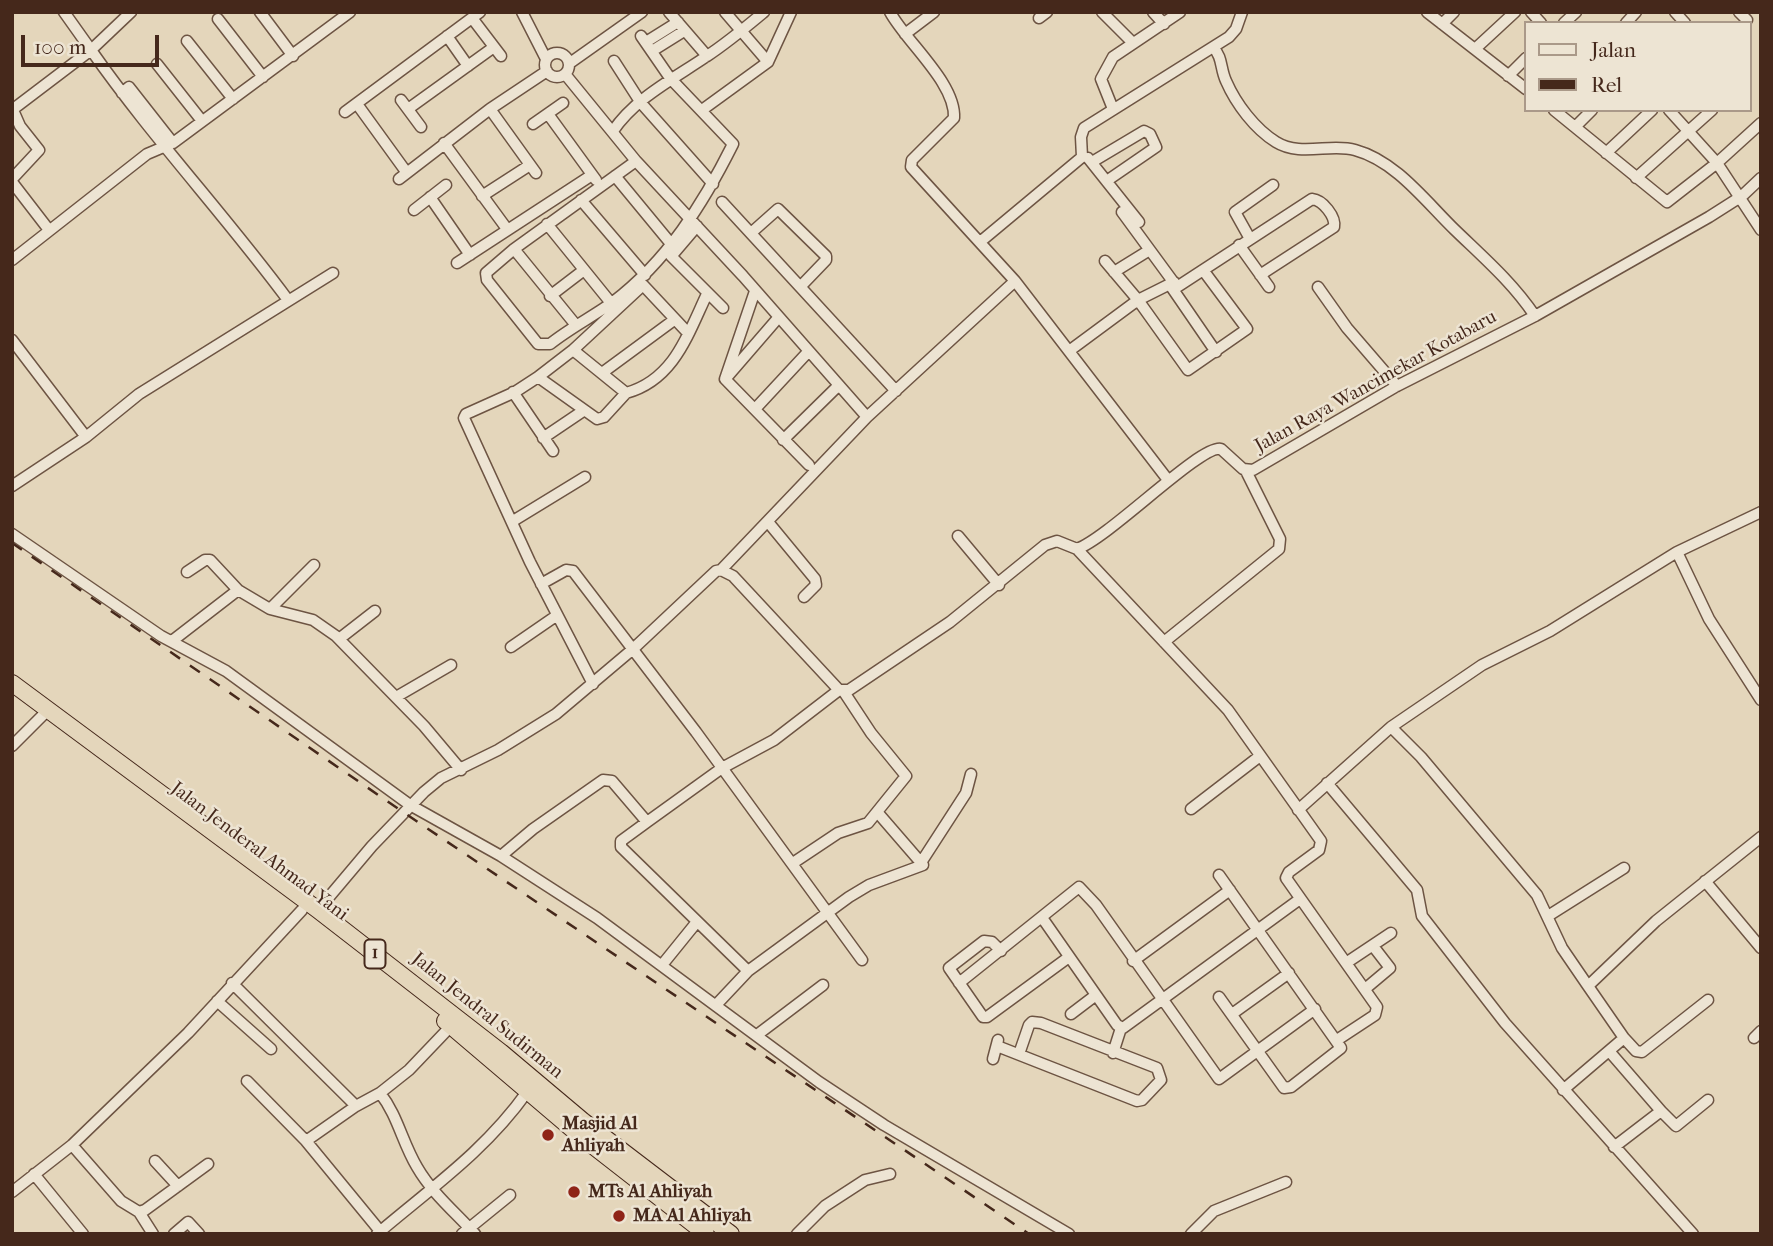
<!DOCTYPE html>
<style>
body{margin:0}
#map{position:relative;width:1773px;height:1246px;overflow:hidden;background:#e4d6bb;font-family:"IM FELL French Canon",serif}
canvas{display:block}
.frame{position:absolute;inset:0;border:14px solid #45281b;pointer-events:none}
.legend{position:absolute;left:1524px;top:21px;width:228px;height:91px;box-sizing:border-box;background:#ede4d3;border:2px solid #aa9989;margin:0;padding:9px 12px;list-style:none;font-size:21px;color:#45281b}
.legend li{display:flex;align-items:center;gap:14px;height:35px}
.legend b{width:35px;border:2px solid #aa9989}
.scale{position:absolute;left:21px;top:35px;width:138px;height:32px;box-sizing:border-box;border:4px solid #45281b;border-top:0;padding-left:9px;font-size:21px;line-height:24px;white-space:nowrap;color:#45281b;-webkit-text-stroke:5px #ede4d3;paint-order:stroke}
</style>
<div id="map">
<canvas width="1773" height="1246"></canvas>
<div class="frame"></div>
<ul class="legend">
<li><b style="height:9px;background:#ede4d3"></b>Jalan</li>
<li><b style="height:9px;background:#45281b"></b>Rel</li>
</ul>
<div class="scale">100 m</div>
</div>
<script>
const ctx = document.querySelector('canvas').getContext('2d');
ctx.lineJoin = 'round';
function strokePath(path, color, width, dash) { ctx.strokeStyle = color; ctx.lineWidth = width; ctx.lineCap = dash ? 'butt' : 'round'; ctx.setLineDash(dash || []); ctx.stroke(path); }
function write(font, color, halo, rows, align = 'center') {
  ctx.font = font + ' "IM FELL French Canon",serif'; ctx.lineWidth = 5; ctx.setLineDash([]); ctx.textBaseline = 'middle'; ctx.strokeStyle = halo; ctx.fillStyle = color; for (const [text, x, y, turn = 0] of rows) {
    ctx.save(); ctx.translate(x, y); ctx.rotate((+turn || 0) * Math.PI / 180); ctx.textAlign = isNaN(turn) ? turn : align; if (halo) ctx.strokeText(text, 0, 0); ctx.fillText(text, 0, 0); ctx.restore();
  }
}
const minor = new Path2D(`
 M 64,12 L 91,50 L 131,12
 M 260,12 L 293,56
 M 522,12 L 546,59
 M 669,12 L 707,56
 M 725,12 L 768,62
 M 1102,12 L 1132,42
 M 1153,12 L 1164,24
 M 1427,12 L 1526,89
 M 1531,12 L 1541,23
 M 1675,12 L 1685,23
 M 1739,12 L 1747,20
 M 472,18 L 501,56
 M 1039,18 L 1047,12
 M 218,19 L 263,77
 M 1564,23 L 1576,12
 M 1626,23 L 1636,12
 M 1442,24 L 1454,12
 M 905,34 L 934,12
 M 447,36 L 468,66
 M 187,41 L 233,99
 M 646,42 L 678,22
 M 1213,47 C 1223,58 1220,68 1226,81 C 1236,104 1255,129 1276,142 C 1300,157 1331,143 1355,150 C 1396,161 1426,202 1455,230 C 1484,258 1512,282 1535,316
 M 1475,49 L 1515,12
 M 652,51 L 684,31
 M545 65a12 12 0 1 1 24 0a12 12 0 1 1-24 0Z
 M 614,61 L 641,103 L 713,184
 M 570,63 L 642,12
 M 157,64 L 202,121
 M 565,74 L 636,161 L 743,276 L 867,417
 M 1508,76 L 1526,58
 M 122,93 L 129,87 L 173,143
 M 401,100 L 421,127
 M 357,104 L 407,173
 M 408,109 L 494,47
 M 490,109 L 536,173
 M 1113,109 L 1101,79 L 1113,57 L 1180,12
 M 12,110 L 91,50 C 152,137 225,215 288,300
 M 702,110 L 768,62 L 791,12
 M 1554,110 L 1667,202 L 1717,163 L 1761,123
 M 1669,110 L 1717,163 L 1761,230
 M 345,112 L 480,12
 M 548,114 L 596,180
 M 533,124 L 563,103
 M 1575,127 L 1592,110
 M 613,131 C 635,98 675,78 707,56 C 727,43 746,27 764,12
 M 444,143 L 507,229
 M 1606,153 L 1652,110
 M 1088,158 L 1139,222
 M 636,161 L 514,249 L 486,273 L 487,280 L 538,344 L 550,344 C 570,328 592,317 613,302 C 667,261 703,204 733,144 L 670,78 L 641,36
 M 1092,162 L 1144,131 L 1150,134 L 1156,147 L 1108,180
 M 615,176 L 672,245
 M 1636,178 L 1712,110
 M 12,179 L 39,150 L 20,126 L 13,110
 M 399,179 L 490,109 L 547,71
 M 12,182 L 49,230
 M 482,196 L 530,165
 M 430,197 L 470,255
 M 581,200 L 645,275
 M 722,202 L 896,391
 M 414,210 L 446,185
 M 1122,212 L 1177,287 L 1312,199 C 1323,200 1336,217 1334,227 L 1260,275
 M 547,224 L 611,303
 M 751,233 L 778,209 L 826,256 L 826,260 L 801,286
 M 1249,237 L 1235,212 L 1273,185
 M 980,242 L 1082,157 L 1081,137 L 1084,128 L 1229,37 L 1236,29 L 1242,12
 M 1239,245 L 1269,287
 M 514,249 L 575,324
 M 674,253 L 697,226
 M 671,256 L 723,308
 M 12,260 L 147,154 L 173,143 L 350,12
 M 1105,261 L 1138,300 L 1188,370 L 1247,329 L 1203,270
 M 457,263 L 592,175
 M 1114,272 L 1148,251
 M 1015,281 L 1168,480
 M 643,285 L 688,333
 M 1170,285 L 1216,352
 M 1318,287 L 1347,328 L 1397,386
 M 755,291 L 725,379 L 809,465
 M 550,296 L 584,270
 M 12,340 L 86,437 L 139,394 L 333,273
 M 573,350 L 626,393 C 674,380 688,334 707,294
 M 1069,351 L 1138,300 L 1174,282
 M 602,373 L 674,320
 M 538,377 L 515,392 L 466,414 L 464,418 L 530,562 L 593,684
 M 727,377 L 778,318
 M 513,392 L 553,451
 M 626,393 L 604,417 L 597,419 L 538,377 L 573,350 L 643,285
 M 755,409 L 808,352
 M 543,438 L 583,411
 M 783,440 L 838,386
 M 12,486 L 86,437
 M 513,521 L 585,477
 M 768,522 L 815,579 L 816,585 L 804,597
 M 12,534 L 161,636 L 226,671 L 410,805 L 501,856 L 597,918 L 819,1082 L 884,1125 L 1069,1234
 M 958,536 L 999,585
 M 1077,549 L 1228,710 L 1321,841 L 1319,850 L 1289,872 L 1286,878 L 1377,1007 L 1375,1015 L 1337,1040
 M 1677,552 L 1709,619 L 1761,700
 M 721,570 L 867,417 L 1015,281 L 911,167 L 912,160 L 954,118 C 956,83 906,42 890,12
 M 187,572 L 205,560 L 210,560 L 238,590
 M 541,584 L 566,570 L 573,571 L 696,732 L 862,960
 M 270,609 L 314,565
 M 339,639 L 375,611
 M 172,641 L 238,590 L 270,609 L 313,620 L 336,636 L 424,726 L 461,770
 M 1164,642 L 1279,549 L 1280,539 L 1246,471
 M 511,647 L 556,616
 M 396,697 L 451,665
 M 1391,727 L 1482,665 L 1550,631 L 1677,552 L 1761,512
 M 12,746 L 43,715
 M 1327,783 L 1417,890 L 1422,916 L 1505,1023 L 1693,1234
 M 1191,809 L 1260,756
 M 1298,810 L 1391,727 L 1421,757 L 1537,895 L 1562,948 L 1588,986 L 1656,921 L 1761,837
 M 647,822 L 621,841 L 621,847 L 748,971
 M 501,856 L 533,829 L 603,780 L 612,781 L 647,822 L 722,768 L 774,740 L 839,690
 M 922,861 L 966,793 L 971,774
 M 793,863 L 838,833 L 868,823 L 906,776 L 871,733 L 844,692
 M 1219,875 L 1341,1048 L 1291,1087 L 1284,1088 L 1219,997
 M 1705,881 L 1761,948
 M 318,910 L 372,846 L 424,792 L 441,778 L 498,750 L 556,714 L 633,649 L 716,571 L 721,570 L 733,576 L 839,690 L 849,690 L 950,622 L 1045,545 L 1057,541 L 1077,549 C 1110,537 1201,444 1221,449 L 1243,469 L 1253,470 L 1397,386 L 1535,316 L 1709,217 L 1742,196 L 1761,178
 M 1548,916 L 1624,868
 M 1043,919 L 1117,1025 L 1123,1028 L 1300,899
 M 1001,951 L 992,942 L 984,941 L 949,968 L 983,1017 L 987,1017 L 1069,957
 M 1133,961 L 1230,890
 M 1346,963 L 1391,933
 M 662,965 L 696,923
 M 232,983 L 356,1106 L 380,1093 C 398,1116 402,1142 417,1167 C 432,1193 454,1211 475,1234
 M 959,983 L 1079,887 L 1096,905 L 1219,1079 L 1315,1009
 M 1365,989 L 1390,968 L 1373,946
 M 217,1001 L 271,1049
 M 716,1005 L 748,971 L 849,897 L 869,885 L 923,865 L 878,813
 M 1071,1014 L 1096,995
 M 1232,1014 L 1289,973
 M 757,1035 L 823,985
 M 1624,1038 L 1636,1051 L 1642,1052 L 1708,1000
 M 1754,1038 L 1761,1031
 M 997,1046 L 1137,1101 L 1142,1100 L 1161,1080 L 1157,1068 L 1041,1023 L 1032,1022 L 1029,1025 L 1019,1054
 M 1609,1051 L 1661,1111
 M 1113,1053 L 1121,1028
 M 993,1059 L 998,1040
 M 247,1081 L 306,1141 L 380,1231
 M 1563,1090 L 1624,1038 L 1588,986
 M 380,1093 L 409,1070 L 451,1026
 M 306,1141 L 356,1106
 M 72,1145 L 121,1201 L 139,1212 L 145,1210 L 208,1164
 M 1614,1147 L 1661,1111 L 1676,1126 L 1708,1100
 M 155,1161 L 178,1186
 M 34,1174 L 83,1234
 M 12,1192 L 72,1145 L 188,1033 L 302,910
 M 139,1212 L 153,1234
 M 174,1234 L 188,1222 L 199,1234
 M 377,1234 C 431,1188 485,1151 527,1092
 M 462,1234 L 510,1195
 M 797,1234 L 825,1206 L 865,1180 L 890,1174
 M 1191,1234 L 1214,1211 L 1286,1182`);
const highway = new Path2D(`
 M 12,683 L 318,910 L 501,1052 L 583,1121 L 731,1234
 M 445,1021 L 579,1135 L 706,1234`);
strokePath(minor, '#6d5443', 13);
strokePath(highway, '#45281b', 18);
strokePath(minor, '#ede4d3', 10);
strokePath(highway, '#e4d6bb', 16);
strokePath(new Path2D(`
 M 12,543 L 403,812 L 1029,1234`), '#45281b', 2.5, [12, 12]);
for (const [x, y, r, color] of [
 [548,1135,7,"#8f2418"],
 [574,1192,7,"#8f2418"],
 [619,1216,7,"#8f2418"]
]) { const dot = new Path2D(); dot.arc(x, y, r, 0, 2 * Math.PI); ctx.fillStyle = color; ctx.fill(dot); strokePath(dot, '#ede4d3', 2.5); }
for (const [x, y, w] of [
 [375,954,21]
]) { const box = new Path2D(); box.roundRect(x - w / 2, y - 14.5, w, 29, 5); ctx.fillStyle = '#ede4d3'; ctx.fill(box); strokePath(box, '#45281b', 2); }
write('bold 18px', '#45281b', null, [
 ["1",375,954]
]);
write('19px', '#45281b', '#ede4d3', [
 ["Jalan Raya Wancimekar Kotabaru",1376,382,-29],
 ["Jalan Jenderal Ahmad Yani",259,852,37],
 ["Jalan Jendral Sudirman",487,1016,39]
]);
write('bold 19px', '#45281b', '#ede4d3', [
 ["Masjid Al",562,1124],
 ["Ahliyah",562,1146],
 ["MTs Al Ahliyah",588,1192],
 ["MA Al Ahliyah",633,1216]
], 'left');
</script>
